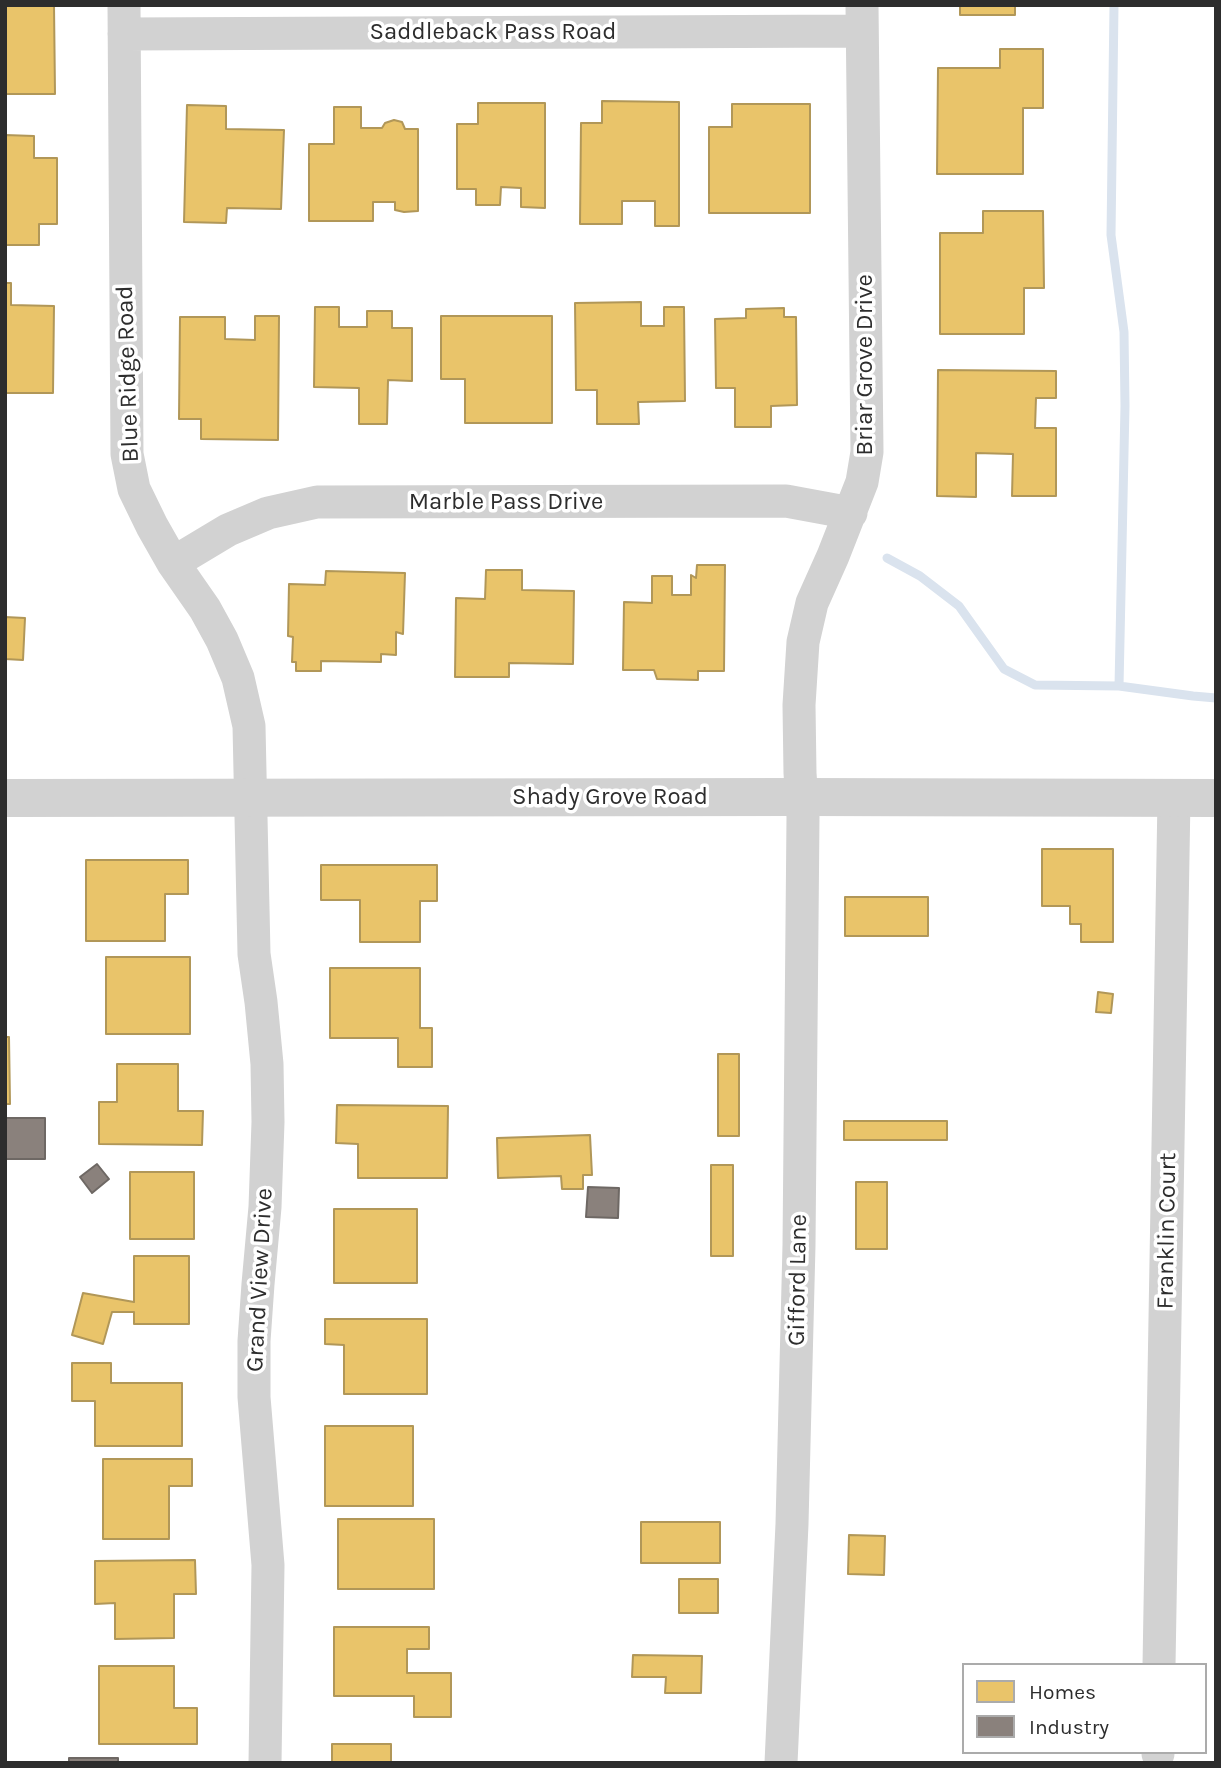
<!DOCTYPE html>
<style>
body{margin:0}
#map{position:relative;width:1221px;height:1768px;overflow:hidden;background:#fff;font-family:Karla,sans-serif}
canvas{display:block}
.frame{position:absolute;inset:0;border:7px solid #2d2d2d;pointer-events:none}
.legend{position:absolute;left:962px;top:1663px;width:245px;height:91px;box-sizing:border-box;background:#fff;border:2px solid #ababab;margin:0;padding:9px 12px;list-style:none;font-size:21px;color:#2d2d2d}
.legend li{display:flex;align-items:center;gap:14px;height:35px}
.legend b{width:35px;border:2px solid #ababab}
</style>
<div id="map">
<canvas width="1221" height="1768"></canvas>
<div class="frame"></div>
<ul class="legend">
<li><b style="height:19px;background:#e9c46a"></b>Homes</li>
<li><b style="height:19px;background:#8a817c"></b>Industry</li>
</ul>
</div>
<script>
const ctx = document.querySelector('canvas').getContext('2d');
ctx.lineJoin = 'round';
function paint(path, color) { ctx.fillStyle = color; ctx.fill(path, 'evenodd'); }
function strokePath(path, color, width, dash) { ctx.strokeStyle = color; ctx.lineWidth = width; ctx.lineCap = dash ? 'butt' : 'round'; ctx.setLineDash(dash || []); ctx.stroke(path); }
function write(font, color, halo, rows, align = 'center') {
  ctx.font = font + ' Karla,sans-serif'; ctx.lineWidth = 7; ctx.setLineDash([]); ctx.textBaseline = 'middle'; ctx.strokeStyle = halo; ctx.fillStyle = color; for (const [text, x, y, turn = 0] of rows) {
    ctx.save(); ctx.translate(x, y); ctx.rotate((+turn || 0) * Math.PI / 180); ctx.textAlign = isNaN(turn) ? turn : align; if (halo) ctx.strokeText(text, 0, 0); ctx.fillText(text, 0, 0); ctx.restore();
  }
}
const homes = new Path2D(`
 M 5,5 L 54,5 L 55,94 L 5,94 Z
 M 960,5 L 1015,5 L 1015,15 L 960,15 Z
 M 1000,49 L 1043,49 L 1043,108 L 1023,108 L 1023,174 L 937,174 L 938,68 L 1000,68 Z
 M 602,101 L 679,102 L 679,226 L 655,226 L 655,201 L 622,201 L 622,224 L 580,224 L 581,123 L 602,123 Z
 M 478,103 L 545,103 L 545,208 L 521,207 L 521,188 L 501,187 L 500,205 L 476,205 L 476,189 L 457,189 L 457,124 L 478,124 Z
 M 732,104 L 810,104 L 810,213 L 709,213 L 709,127 L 732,127 Z
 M 187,105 L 226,106 L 226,129 L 284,130 L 281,209 L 227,208 L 226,223 L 184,222 Z
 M 334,107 L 361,107 L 361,128 L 382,128 L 385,123 L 394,120 L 402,122 L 405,129 L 418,129 L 418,211 L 404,212 L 395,210 L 395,202 L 373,202 L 373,221 L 309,221 L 309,144 L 334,144 Z
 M 5,135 L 34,136 L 34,158 L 57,158 L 57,224 L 39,224 L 39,245 L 5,245 Z
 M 983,211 L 1043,211 L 1044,288 L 1024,288 L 1024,334 L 940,334 L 940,233 L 983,233 Z
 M 5,283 L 11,283 L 11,305 L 54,306 L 53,393 L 5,393 Z
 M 641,302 L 641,326 L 664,326 L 664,307 L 684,307 L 685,401 L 638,402 L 639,424 L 597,424 L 597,390 L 576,390 L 575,303 Z
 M 315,307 L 339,307 L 339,327 L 367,327 L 367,311 L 392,311 L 392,328 L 412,328 L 412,381 L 388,380 L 387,424 L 359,424 L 359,388 L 314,387 Z
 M 784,308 L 784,317 L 796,317 L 797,405 L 771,406 L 771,427 L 735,427 L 735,388 L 716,388 L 715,319 L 746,318 L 746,309 Z
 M 255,316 L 279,316 L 278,440 L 201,439 L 201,419 L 179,419 L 180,317 L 225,317 L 225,339 L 255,340 Z
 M 441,316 L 552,316 L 552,423 L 465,423 L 465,379 L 441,379 Z
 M 938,370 L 1056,371 L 1056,398 L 1036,398 L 1035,428 L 1056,428 L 1056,496 L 1012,496 L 1013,454 L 976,453 L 976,497 L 937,496 Z
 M 697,565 L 725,565 L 724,671 L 698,671 L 698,680 L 657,679 L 654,670 L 623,670 L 624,602 L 652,603 L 652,576 L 672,576 L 672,595 L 691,595 L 691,575 L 696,578 Z
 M 486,570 L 522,570 L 522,590 L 574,591 L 573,664 L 509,663 L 509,677 L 455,677 L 456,598 L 485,599 Z
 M 326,571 L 405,573 L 403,634 L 396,632 L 396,655 L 381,654 L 381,662 L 321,661 L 321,671 L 296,671 L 296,662 L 292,662 L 293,637 L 288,636 L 289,584 L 325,585 Z
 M 5,617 L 25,618 L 23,660 L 5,659 Z
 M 1042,849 L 1113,849 L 1113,942 L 1081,942 L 1081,924 L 1070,924 L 1070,906 L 1042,906 Z
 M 86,860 L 188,860 L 188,894 L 165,894 L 165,941 L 86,941 Z
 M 321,865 L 437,865 L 437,901 L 420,901 L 420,942 L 360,942 L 360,900 L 321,900 Z
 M 845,897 L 928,897 L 928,936 L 845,936 Z
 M 106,957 L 190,957 L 190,1034 L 106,1034 Z
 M 330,968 L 420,968 L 420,1028 L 432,1028 L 432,1067 L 398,1067 L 398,1038 L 330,1038 Z
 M 1098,992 L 1113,994 L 1111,1013 L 1096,1012 Z
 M 5,1037 L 9,1037 L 10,1104 L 5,1104 Z
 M 718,1054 L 739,1054 L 739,1136 L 718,1136 Z
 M 117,1064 L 178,1064 L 178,1111 L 203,1111 L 202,1145 L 99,1144 L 99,1102 L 117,1102 Z
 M 337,1105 L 448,1106 L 447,1178 L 358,1178 L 358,1144 L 336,1143 Z
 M 844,1121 L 947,1121 L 947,1140 L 844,1140 Z
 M 590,1135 L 592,1175 L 583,1175 L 583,1189 L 562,1189 L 561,1176 L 498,1178 L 497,1138 Z
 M 711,1165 L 733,1165 L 733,1256 L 711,1256 Z
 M 130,1172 L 194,1172 L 194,1239 L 130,1239 Z
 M 856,1182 L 887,1182 L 887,1249 L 856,1249 Z
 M 334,1209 L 417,1209 L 417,1283 L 334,1283 Z
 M 134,1256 L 189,1256 L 189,1324 L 134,1324 L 134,1312 L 112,1312 L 103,1344 L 72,1335 L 83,1293 L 134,1302 Z
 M 325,1319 L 427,1319 L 427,1394 L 344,1394 L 344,1345 L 325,1344 Z
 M 72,1363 L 111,1363 L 111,1383 L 182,1383 L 182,1446 L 95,1446 L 95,1401 L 72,1401 Z
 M 325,1426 L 413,1426 L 413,1506 L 325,1506 Z
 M 103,1459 L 192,1459 L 192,1486 L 169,1486 L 169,1539 L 103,1539 Z
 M 338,1519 L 434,1519 L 434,1589 L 338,1589 Z
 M 641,1522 L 720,1522 L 720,1563 L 641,1563 Z
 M 849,1535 L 885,1536 L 884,1575 L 848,1574 Z
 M 195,1560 L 196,1594 L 174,1594 L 174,1638 L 115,1639 L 115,1603 L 95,1604 L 95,1561 Z
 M 679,1579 L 718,1579 L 718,1613 L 679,1613 Z
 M 334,1627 L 429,1627 L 429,1649 L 407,1649 L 407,1673 L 451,1673 L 451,1717 L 414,1717 L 414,1696 L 334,1696 Z
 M 633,1655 L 702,1656 L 701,1693 L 665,1693 L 666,1677 L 632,1677 Z
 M 99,1666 L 174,1666 L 174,1708 L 197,1708 L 197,1744 L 99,1744 Z
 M 332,1744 L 391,1744 L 391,1763 L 332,1763 Z`);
paint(homes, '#e9c46a');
strokePath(homes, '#b19758', 2);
const industry = new Path2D(`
 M 5,1118 L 45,1118 L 45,1159 L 5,1159 Z
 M 97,1164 L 109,1179 L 92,1193 L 80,1177 Z
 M 588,1187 L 619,1188 L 618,1218 L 586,1217 Z
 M 69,1758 L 118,1758 L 118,1763 L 69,1763 Z`);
paint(industry, '#8a817c');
strokePath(industry, '#6e6864', 2);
strokePath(new Path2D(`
 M 1114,5 L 1111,235 L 1124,332 L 1125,406 L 1119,686 L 1193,696 L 1216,698
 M 887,558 L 920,576 L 959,606 L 1004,669 L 1035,685 L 1119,686`), '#dae3ee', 9);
strokePath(new Path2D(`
 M 124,5 L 127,454 L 134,489 L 152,526 L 173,563 L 205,609 L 222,640 L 238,678 L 249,726 L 254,954 L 261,1002 L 267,1064 L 268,1122 L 265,1207 L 258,1284 L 254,1341 L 254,1397 L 268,1565 L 265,1763
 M 124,34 L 862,31
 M 173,563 L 228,530 L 268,513 L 317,502 L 786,501 L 851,513
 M 1159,1665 L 1174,798
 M 1158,1754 L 1158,1752
 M 781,1763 L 792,1524 L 799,1245 L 803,817 L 800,773 L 799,705 L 803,642 L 812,603 L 833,556 L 862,482 L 867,452 L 862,5`), '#d2d2d2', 33);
strokePath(new Path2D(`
 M 5,798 L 802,797 L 1216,798`), '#d2d2d2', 38);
write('24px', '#2d2d2d', '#fff', [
 ["Saddleback Pass Road",493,32],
 ["Briar Grove Drive",865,365,-90],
 ["Blue Ridge Road",128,374,-92],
 ["Marble Pass Drive",506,502],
 ["Shady Grove Road",610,797],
 ["Franklin Court",1167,1231,-89],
 ["Grand View Drive",260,1280,-87],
 ["Gifford Lane",798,1280,-89]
]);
</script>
